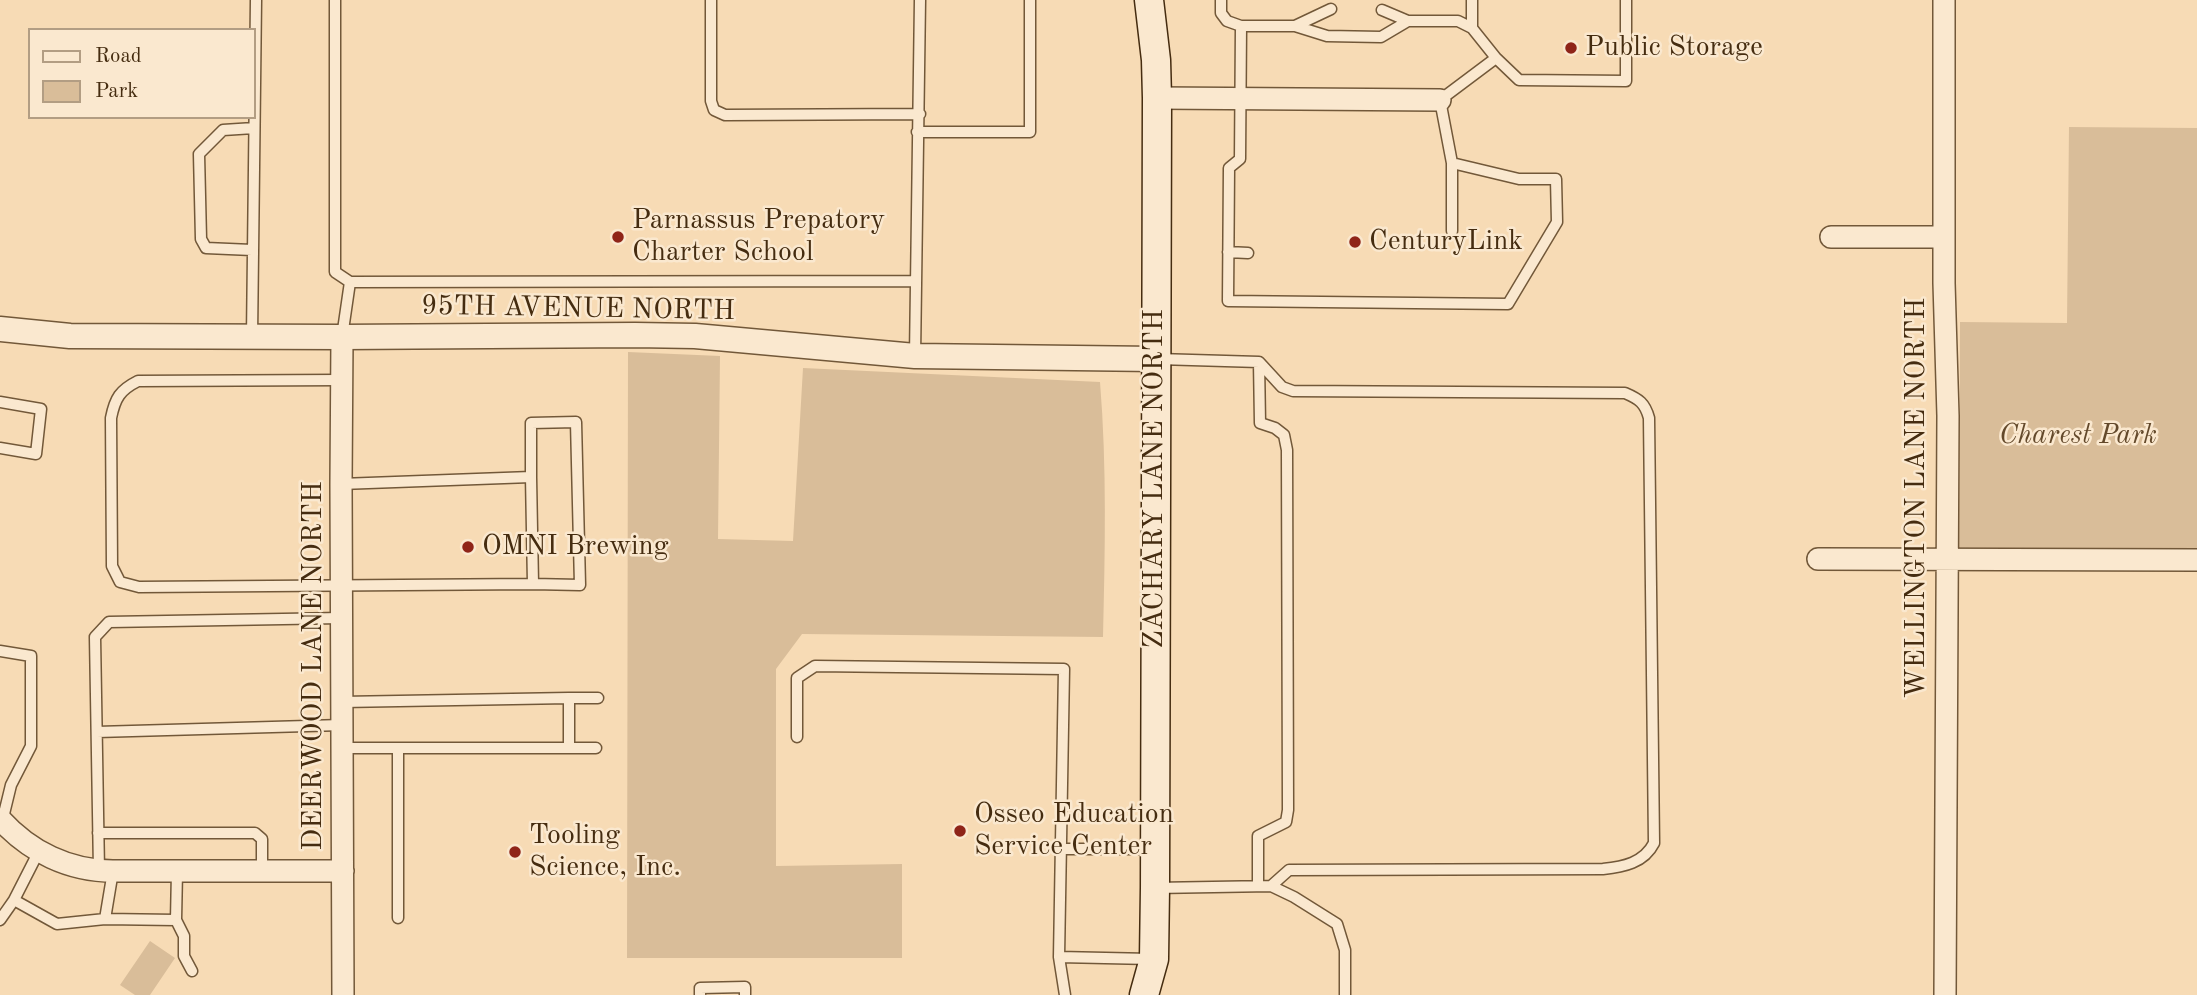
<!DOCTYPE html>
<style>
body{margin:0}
#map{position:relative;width:2197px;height:995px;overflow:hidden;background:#f7dbb5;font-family:"Old Standard TT",serif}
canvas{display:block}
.legend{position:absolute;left:28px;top:28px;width:228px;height:91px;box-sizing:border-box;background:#fae8cf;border:2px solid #b29d83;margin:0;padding:9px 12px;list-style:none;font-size:21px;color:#452c10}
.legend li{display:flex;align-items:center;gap:14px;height:35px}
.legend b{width:35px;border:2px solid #b29d83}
</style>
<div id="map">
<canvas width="2197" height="995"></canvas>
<ul class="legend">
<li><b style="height:9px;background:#fae8cf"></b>Road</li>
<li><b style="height:19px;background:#d9bd99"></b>Park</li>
</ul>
</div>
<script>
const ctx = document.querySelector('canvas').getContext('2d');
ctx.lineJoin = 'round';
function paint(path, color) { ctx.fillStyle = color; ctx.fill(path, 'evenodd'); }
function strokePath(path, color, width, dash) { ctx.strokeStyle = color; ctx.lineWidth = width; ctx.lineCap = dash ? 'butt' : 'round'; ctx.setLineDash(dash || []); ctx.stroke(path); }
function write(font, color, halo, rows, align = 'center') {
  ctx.font = font + ' "Old Standard TT",serif'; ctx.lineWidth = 5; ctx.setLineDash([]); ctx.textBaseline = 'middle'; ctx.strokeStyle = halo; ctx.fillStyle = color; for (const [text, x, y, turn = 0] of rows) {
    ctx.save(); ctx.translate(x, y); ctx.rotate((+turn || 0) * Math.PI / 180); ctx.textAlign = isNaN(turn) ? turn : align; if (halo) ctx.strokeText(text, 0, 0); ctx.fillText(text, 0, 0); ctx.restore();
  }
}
paint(new Path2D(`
 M 2069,127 L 2197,128 L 2197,551 L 1959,549 L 1960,322 L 2067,323 Z
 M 628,352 L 720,356 L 718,539 L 793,541 L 803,368 L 1100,382 C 1107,467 1105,553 1103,637 L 802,634 L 776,669 L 776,866 L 902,864 L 902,958 L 627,958 Z
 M 150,941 L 175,958 L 150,995 L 135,995 L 120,985 Z`), '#d9bd99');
const service = new Path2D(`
 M 335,0 L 335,272 L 350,282
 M 711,0 L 711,101 L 714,110 L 725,115 L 920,114
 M 1221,0 L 1221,13 L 1227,21 L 1241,26 L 1295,26 L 1327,36 L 1381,37 L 1408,21
 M 1382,10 L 1408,21 L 1458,21 L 1472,28 L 1496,58
 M 1241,26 L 1240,159 L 1229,168 L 1228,301 L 1508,304 L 1557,222 L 1556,179 L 1519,179 L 1452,163
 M 1295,26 L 1331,9
 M 1472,28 L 1472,0
 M 917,132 L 1030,132 L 1030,0
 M 1452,231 L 1452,163 L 1440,100 L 1496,58 L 1519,80 L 1626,81 L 1626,0
 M 252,250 L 206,248 L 201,239 L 199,154 L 223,130 L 254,128
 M 1228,252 L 1248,253
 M 252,337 L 256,0
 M 342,337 L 350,282 L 915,281
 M 915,356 L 920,0
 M 1158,359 L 1259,362 L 1282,387 L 1293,391 L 1625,393 C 1639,399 1645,403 1649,418 L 1654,843 C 1644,863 1623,867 1603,869 L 1289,870 L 1271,886
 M 341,380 L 138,381 C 120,390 115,398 111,418 L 112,566 L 120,582 L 139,587 L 533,584
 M 0,402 L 41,409 L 36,454 L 0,448
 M 341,484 L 531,477 L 531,423 L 576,422 L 580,585 L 533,584 L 531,477
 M 0,651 L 31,656 L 31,746 L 11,785 L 2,822
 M 342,702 L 569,698
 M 97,732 L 342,725
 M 797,737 L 797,678 L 815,666 L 1064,669 L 1059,957 L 1065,995
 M 342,748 L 596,748
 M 398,748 L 398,918
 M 569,748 L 569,698 L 598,698
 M 98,833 L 255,833 L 262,839 L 262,871
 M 1061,849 L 1153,849
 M 99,871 L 95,637 L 109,622 L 341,618
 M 1258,886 L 1258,836 L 1286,822 L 1288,810 L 1287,450 L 1284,435 L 1275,428 L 1260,423 L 1259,362
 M 1155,888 L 1271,886 L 1294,897 L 1337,924 L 1345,950 L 1345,995
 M 14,900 L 57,924 L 105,919 L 113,871
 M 105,919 L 176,920 L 177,871
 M 0,920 L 14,900 L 39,851
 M 176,920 L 184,936 L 184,956 L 192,971
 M 1059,957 L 1151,959
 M 700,995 L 700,988 L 745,987 L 745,995`);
const minor = new Path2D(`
 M 1944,0 L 1944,283 L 1948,416 L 1945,995
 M 1157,98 L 1440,100
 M 1831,237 L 1943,237
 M 342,337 L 341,484 L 343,995
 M 1818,559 L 2197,560
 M 0,819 C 30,852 69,871 113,871 L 343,871`);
const tertiary = new Path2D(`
 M 0,329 L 70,336 L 342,337 L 635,335 L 695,336 L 915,356 L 1155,359`);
const secondary = new Path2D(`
 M 1144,995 L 1154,959 L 1155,888 L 1157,98 L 1156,60 L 1149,0`);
strokePath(service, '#725839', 13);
strokePath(minor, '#725839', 24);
strokePath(tertiary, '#725839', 27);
strokePath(secondary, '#452c10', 31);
strokePath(service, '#fae8cf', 10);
strokePath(minor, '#fae8cf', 21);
strokePath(tertiary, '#fae8cf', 24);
strokePath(secondary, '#fae8cf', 28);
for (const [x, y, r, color] of [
 [1571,48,7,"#8f2418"],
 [618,237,7,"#8f2418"],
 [1355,242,7,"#8f2418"],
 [468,547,7,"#8f2418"],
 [960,831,7,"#8f2418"],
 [515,852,7,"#8f2418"]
]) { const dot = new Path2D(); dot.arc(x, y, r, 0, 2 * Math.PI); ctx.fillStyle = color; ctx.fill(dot); strokePath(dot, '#fae8cf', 2.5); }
write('28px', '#452c10', '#fae8cf', [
 ["Public Storage",1585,48],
 ["Parnassus Prepatory",632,221],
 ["Charter School",632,253],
 ["CenturyLink",1369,242],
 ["OMNI Brewing",482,547],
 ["Osseo Education",974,815],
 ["Service Center",974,847],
 ["Tooling",529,836],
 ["Science, Inc.",529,868]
], 'left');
write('28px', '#452c10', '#fae8cf', [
 ["95TH AVENUE NORTH",578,309,1],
 ["ZACHARY LANE NORTH",1155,479,-90],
 ["WELLINGTON LANE NORTH",1917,498,-90],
 ["DEERWOOD LANE NORTH",314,666,-90]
]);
write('italic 28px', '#63492b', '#fae8cf', [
 ["Charest Park",2078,436]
]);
</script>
